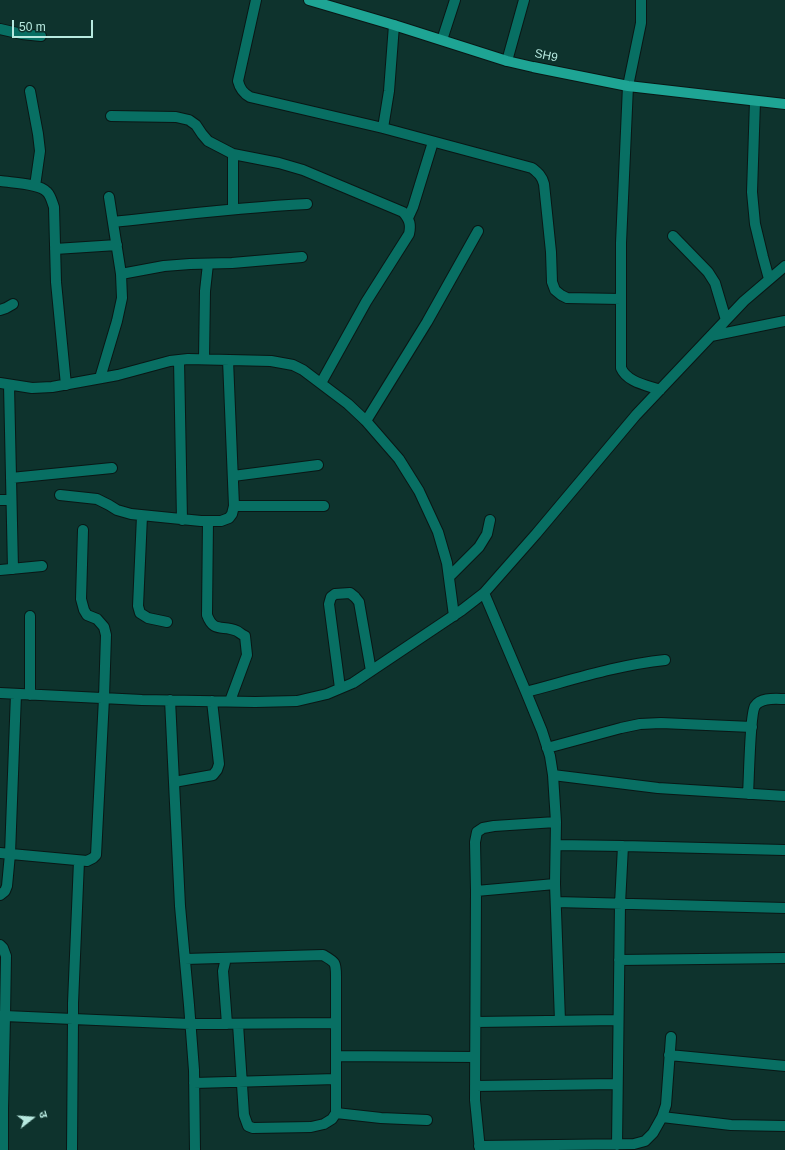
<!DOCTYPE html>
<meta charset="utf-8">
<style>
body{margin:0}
#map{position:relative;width:785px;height:1150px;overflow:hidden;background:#0e332d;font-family:Arial,"Noto Sans Devanagari",sans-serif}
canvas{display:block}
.north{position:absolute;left:12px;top:1098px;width:40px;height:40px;-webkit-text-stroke:3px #0e332d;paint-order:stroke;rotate:73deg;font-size:11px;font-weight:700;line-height:16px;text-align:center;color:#b7e9df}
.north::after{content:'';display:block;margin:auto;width:14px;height:18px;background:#b7e9df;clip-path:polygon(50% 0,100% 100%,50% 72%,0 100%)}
.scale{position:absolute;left:12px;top:20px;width:81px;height:18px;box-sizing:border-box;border:2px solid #b7e9df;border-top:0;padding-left:5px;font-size:12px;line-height:14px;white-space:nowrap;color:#b7e9df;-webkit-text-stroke:3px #0e332d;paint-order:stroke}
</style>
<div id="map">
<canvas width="785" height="1150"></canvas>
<div class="north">उ</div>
<div class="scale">50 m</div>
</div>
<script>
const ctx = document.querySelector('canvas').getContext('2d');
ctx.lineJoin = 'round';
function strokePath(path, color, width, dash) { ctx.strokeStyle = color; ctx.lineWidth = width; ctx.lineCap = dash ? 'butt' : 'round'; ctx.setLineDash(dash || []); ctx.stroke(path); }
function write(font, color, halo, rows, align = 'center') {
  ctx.font = font + ' Arial,sans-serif'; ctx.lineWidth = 3; ctx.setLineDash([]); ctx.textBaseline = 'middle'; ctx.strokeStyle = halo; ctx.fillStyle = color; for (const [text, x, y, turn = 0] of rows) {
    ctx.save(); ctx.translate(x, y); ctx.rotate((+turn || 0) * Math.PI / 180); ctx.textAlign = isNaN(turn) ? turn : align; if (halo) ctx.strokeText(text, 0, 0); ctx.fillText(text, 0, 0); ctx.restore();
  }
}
const street = new Path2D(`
 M 256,0 L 238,81 C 240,89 243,93 250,97 L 383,128 L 532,168 C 538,173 542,176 544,184 L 551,252 L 552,282 L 555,290 L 561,295 L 567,298 L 621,299
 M 641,0 L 641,23 L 628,86 L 621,243 L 621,368 C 627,382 646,385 660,390
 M 0,29 L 22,34 L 41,36
 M 442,40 L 455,0
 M 507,61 L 524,0
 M 30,91 L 38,134 L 40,151 L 35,186
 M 755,101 L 752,192 L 755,224 L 763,257 L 769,279
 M 111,116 L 176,117 L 189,120 L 196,125 L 202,134 L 208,141 L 233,154 L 279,163 L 303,170 L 403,212 C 410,220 411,225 409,234 L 366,302 L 321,383
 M 383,128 L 389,91 L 394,25
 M 0,181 C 12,183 39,183 47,192 C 51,196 52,202 54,207 L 56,282 L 66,385
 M 233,209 L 233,154
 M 408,218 L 413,207 L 433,142
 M 113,222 C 178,215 242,207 307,204
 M 673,236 L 708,272 L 715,283 L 726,320
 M 55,249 L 117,245
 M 121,274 L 164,266 L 190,264 L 232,263 L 302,257
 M 0,310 L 6,308 L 13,304
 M 711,336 L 785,321
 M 204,359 L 205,291 L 208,264
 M 179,360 L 182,520
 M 100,378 L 117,321 L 122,298 L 121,274 L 109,197
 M 0,383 L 32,388 L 52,387 L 118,375 L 170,361 L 188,359 L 271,361 L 293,365 L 303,370 L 348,404 L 366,421 L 399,459 L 419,491 L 438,532 L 447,563 L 454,616
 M 9,385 L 13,569
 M 366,421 L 427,322 L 478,231
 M 233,476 L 318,465
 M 11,478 L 112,468
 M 60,495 L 97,499 L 109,505 L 117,510 L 131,514 L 201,521 L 221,521 L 229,518 L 232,514 L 234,506 L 228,360
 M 0,500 L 11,500
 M 234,506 L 324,506
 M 142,516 L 138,606 L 140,613 L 148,618 L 167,622
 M 208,521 L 207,615 C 214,634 223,624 237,631 C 239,632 242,635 245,636 L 247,655 L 230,701
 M 0,570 L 42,566
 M 449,577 L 479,547 L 487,534 L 490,520
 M 30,616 L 30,695
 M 340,688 L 329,604 L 331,597 L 335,594 L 350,593 L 355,597 L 359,602 L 371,671
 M 526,692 C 572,680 617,665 665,660
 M 0,693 L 142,700 L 255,702 L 297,701 L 327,694 L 353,683 L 462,610 L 484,593 L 536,534 L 636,415 L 744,301 L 785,266
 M 170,700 L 180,906 L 189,1005 L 194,1070 L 195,1150
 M 547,748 L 621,728 L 640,724 L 661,723 L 752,727
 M 553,775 L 658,788 L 785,796
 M 174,782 L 213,775 L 217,770 L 219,764 L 212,701
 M 748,794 C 749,780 750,714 755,706 C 761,697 776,699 785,699
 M 556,845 L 623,846 L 784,850
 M 0,853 L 87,861 L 93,858 L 96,855 L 104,698 L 106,635 L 104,627 L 97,619 L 87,615 L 84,610 L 81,599 L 83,530
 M 79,861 L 73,1003 L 73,1019 L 190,1024 L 336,1023
 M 555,884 L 560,1021
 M 476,891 L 475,842 L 477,832 L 483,828 L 494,826 L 556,822
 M 0,895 L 5,891 L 7,886 L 10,854 L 16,694
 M 556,902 L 785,908
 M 0,945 L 3,948 L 6,956 L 5,1016 L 0,1016
 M 226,958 L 223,971 L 227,1024
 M 185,959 L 323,955 C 335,962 336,962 336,976 L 336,1113 L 332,1119 L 324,1124 L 311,1127 L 253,1128 L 248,1126 L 244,1115 L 238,1024
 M 619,960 L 785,958
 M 476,1022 L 618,1020
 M 669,1055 L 785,1066
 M 336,1056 L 475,1057
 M 194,1083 L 336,1079
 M 475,1086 L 617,1084
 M 336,1113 L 381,1118 L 427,1120
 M 662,1117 L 731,1125 L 785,1126
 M 617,1145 L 620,904 L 623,846
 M 479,1146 L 634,1144 L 645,1141 L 653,1133 L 662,1117 L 666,1105 L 671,1037
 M 3,1150 L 3,1109 L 5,1016 L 73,1019 L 72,1150
 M 480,1150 L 475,1100 L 476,891 L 555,884 L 556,822 L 553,775 L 550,756 L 542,731 L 526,692 L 484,593`);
const primary = new Path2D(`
 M 309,0 L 394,25 L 507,61 L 533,67 L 628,86 L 785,104`);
strokePath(street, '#091715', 12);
strokePath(primary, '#091715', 12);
strokePath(street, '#086f63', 10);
strokePath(primary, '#1ea494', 10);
write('12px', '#b7e9df', '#0e332d', [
 ["SH9",546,56,12]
]);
</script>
